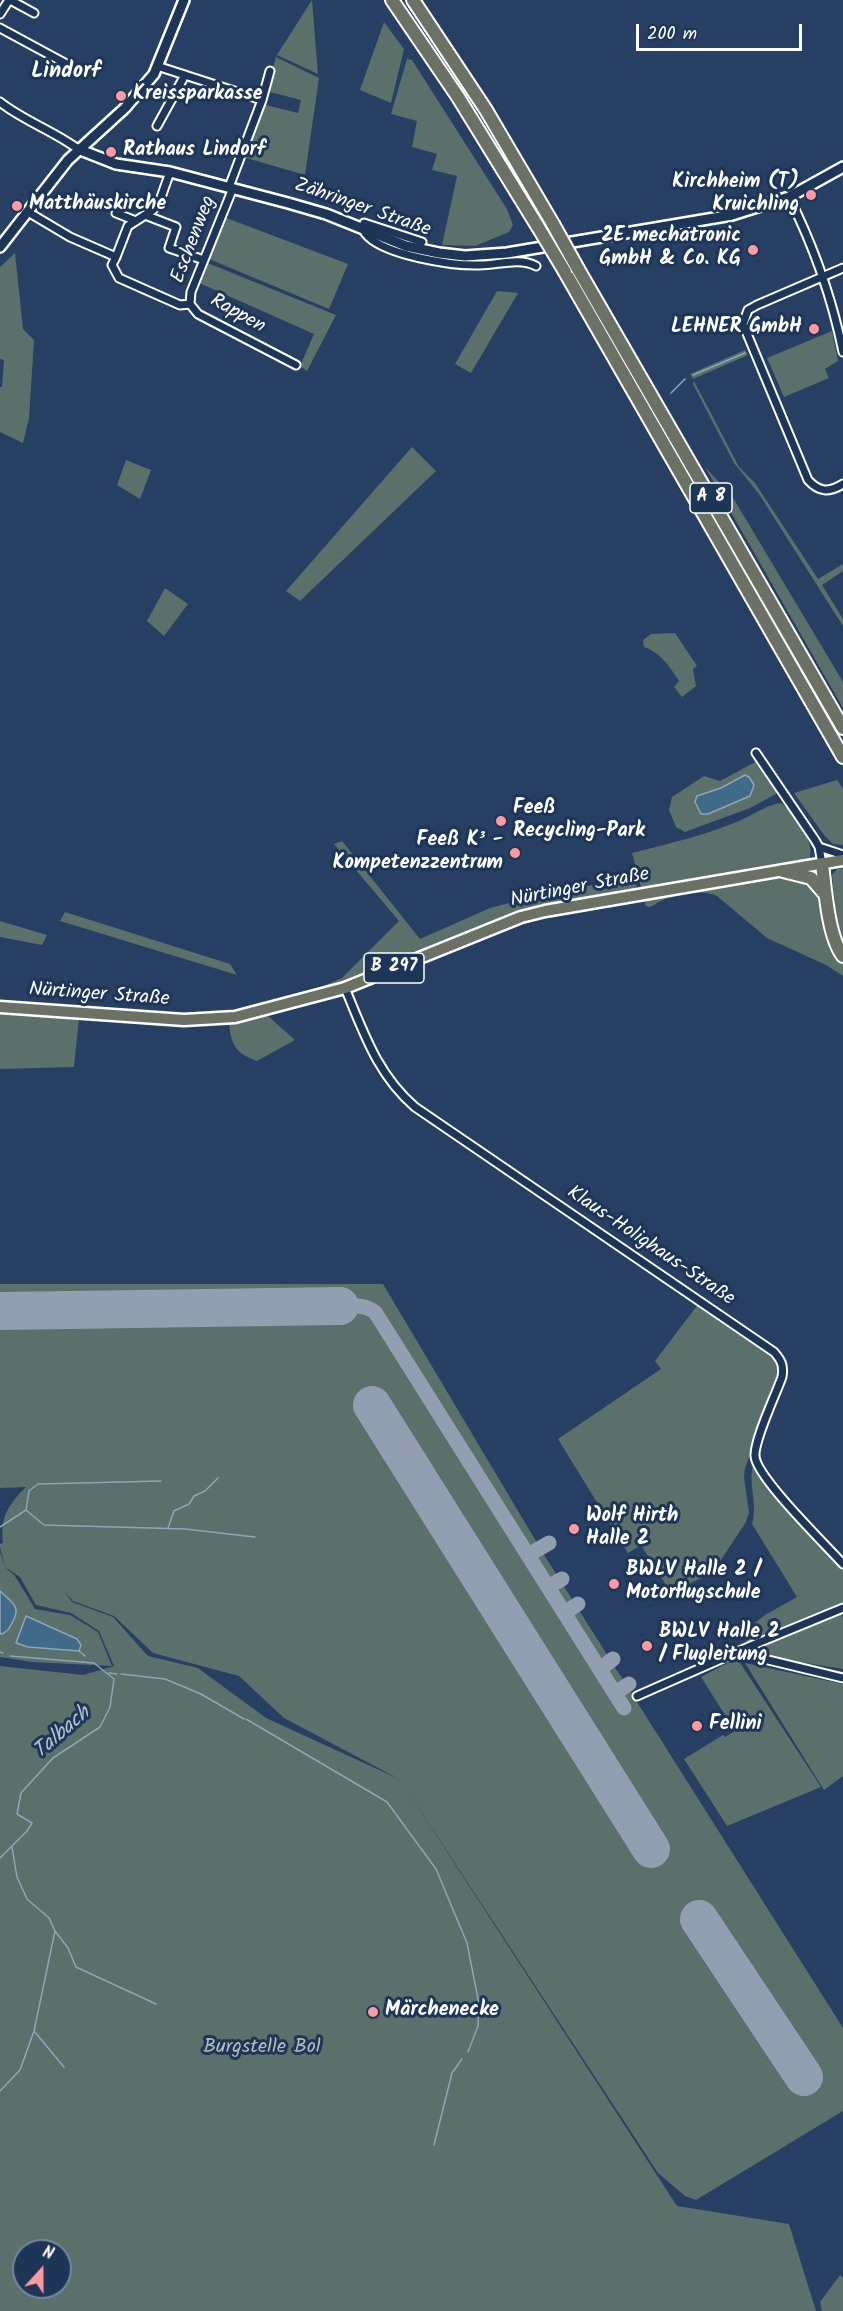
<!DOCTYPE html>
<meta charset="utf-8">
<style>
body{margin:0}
#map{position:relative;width:843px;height:2311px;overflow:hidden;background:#273f62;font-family:Kalam,sans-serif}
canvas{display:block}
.north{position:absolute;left:12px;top:2239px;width:60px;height:60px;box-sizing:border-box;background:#1d3557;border:2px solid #77869a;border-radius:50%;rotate:21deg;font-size:16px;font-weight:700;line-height:24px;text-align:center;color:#fff}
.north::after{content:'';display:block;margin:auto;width:21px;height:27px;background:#ff9aa2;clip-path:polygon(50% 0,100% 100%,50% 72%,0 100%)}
.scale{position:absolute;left:636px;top:24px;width:166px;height:27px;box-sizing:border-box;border:3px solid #fff;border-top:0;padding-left:8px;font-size:18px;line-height:21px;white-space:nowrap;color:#fff;-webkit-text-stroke:4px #1d3557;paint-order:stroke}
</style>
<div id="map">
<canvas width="843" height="2311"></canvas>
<div class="north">N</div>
<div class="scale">200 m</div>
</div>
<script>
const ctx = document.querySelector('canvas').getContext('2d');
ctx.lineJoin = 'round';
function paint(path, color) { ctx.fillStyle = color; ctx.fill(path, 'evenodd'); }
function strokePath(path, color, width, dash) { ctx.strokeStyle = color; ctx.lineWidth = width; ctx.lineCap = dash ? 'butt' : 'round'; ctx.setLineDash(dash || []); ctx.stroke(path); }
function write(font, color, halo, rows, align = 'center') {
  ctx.font = font + ' Kalam,sans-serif'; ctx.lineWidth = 6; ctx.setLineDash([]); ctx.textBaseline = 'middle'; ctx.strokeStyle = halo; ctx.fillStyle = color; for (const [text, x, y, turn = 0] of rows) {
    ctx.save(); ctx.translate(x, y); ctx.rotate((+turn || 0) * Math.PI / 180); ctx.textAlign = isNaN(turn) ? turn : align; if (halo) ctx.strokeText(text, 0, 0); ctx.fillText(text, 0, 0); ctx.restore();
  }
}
paint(new Path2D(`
 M 312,0 L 318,74 L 277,55 Z
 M 384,22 L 404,49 L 391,103 L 360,90 Z
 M 276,57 L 319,78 L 305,175 L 243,157 L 262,104 L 298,113 L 301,100 L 266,91 Z
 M 407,59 L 412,60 L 507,209 L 513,225 L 509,232 L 475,246 L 442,245 L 457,176 L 432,170 L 437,154 L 412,147 L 417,121 L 391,114 Z
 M 224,217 L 348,264 L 329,309 L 209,259 L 208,256 Z
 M 15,253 L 23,329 L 34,340 L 29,418 L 23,443 L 0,432 L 0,387 L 2,387 L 4,360 L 0,359 L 0,267 Z
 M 205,262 L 336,315 L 307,371 L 300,366 L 314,334 L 197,282 Z
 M 497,291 L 518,293 L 471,373 L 455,364 Z
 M 832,331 L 838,361 L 825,369 L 829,378 L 784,397 L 767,358 Z
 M 745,350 L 748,355 L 693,379 L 690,374 Z
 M 694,381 L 739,467 L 755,483 L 818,579 L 843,564 L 843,571 L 822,585 L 843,619 L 843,626 L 759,494 L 734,463 L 693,384 Z
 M 412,447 L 436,471 L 300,601 L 286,591 Z
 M 126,460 L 151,470 L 140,499 L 117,485 Z
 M 705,467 L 732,496 L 843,682 L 843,708 Z
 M 165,588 L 188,604 L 164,636 L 147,621 Z
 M 675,633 L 697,666 L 693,669 L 696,686 L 682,697 L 674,687 L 679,681 C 670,667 660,652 644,647 L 643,640 L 651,634 Z
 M 757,761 L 777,789 L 776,794 L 750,808 L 685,832 L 676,827 L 669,810 L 672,797 L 704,776 L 720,781 ZM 738,778 L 740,801 L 722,807 L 717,811 L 698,807 L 695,802 L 698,796 L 721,788 Z
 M 837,780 L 843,789 L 843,845 L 833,844 L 824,835 L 794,793 Z
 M 781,803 C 798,816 813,835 810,858 L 803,862 L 642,891 L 632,853 C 668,844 705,835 739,821 C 753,815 766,805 781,803 Z
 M 342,841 L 420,939 L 490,908 L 547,893 L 634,878 L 637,889 L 635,892 L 579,902 L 345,984 L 268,1004 L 321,987 L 342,978 L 399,921 L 334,844 Z
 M 843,868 L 843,941 L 837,927 L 832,875 L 837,869 Z
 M 783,877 L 801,878 L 816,888 C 821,916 824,941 843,963 L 843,976 L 826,965 L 767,938 L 717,896 C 702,889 677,893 661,901 C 656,903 654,906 649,907 L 645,905 L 646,898 Z
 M 65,912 L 230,964 L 237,975 L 60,921 Z
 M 0,921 L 47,935 L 42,945 L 0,937 Z
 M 0,1014 L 79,1019 L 74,1067 L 0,1069 Z
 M 268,1016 L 295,1040 L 257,1061 C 236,1053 231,1046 229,1023 Z
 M 0,1284 L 383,1284 L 546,1558 L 843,2028 L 843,2111 L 696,2200 L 685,2196 L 658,2173 L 401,1781 L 677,2206 L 789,2224 L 816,2311 L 0,2311 L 0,1666 L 83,1675 L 114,1666 L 99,1631 L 71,1613 L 36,1605 L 20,1577 L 5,1567 L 15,1576 L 35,1609 L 70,1615 L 98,1632 L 112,1666 L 32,1662 L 0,1657 L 0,1552 L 5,1567 L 0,1547 L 0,1544 L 3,1543 C 0,1517 8,1505 26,1487 L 0,1488 ZM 64,1591 L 73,1601 L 114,1616 L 153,1653 L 239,1676 L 284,1718 L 399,1779 L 266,1718 L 198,1668 L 148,1656 L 113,1617 L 72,1602 ZM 24,2251 L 60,2251 L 60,2287 L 24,2287 Z
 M 699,1303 L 771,1352 L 777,1360 L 779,1376 L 745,1468 L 744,1478 L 749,1512 L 746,1522 L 713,1572 L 671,1593 L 641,1545 L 628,1553 L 558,1439 L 661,1369 L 655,1361 Z
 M 753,1464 L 775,1495 L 843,1569 L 843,1603 L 747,1642 L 742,1633 L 765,1615 L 797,1597 L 752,1524 C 758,1504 748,1485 753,1464 Z
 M 841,1613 L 843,1618 L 843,1669 L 756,1655 L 753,1648 Z
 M 737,1658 L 821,1787 L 727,1826 L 684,1759 L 723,1735 L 725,1737 L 735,1731 L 701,1677 Z
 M 745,1663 L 843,1684 L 843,1776 L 824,1790 Z
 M 840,2275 L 843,2278 L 843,2311 L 822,2311 L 820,2302 Z`), '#5b6f6b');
const water = new Path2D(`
 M 745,775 L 749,777 L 754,785 L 750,796 L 708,814 L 701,814 L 695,802 L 697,796 L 721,788 Z
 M 0,1591 C 12,1603 22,1606 12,1623 C 9,1629 8,1631 2,1634 L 0,1634 Z
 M 26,1616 L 77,1639 L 81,1645 L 79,1651 L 28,1647 L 16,1643 Z`);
paint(water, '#416a88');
strokePath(water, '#8da6b8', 1.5);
strokePath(new Path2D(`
 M 693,375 L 745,353
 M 671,393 L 685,379
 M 26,1510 L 44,1525 L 185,1529 L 255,1537
 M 0,1527 L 26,1510 L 29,1491 L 38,1484 L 161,1481
 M 168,1528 L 174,1511 L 189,1504 L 194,1496 L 205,1491 L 218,1478
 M 79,1651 L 85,1656
 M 0,1652 L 3,1653
 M 109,1673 L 117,1674
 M 121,1674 L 165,1679 L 201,1694 L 244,1719
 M 246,1719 L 387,1802 L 436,1869 L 467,1943 L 479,2004 L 478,2026 L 468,2052
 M 12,1847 L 17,1877 L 27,1899 L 49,1918 L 55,1931 L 68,1948 L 76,1967 L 156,2004
 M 0,1858 L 27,1831 L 32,1823 L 17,1814 L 21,1793 L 53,1758 L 100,1727 L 110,1707 L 114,1679 L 94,1663 L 10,1656
 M 34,2031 L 64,2067
 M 0,2091 L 20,2070 L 34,2031 L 55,1931
 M 434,2145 L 452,2073 L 462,2059`), '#8da6b8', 1.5);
strokePath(new Path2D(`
 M 340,1306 C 353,1306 364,1304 375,1312 L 624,1708
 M 528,1555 L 549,1543
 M 548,1587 L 562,1579
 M 564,1613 L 578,1604
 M 600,1669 L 613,1659
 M 615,1693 L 629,1684`), '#939fb0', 15);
strokePath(new Path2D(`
 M 0,1311 L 340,1306
 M 372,1405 L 651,1849
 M 699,1919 L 804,2077`), '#939fb0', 38);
const street = new Path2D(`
 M 10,0 L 34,13
 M 0,14 L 9,0
 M 0,28 L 74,68
 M 157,66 L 262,100
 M 0,102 C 24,121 54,131 78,149
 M 157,126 L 185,75
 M 229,187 L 262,100 L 270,71
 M 789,197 C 814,247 832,298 843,352
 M 28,212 L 70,237 L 116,257 L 128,226 L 153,210 L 159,203 L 170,172
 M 116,213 L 136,221
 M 145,215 L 176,227 L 169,248 L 204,260
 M 422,242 L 364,223 L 365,233 C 381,255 453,266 480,265 C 498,265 519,257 536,266
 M 116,257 L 112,265 L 119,278 L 180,305 L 190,304
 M 843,268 L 757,305 L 748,310 L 743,324 L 808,480 C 819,492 829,493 843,484
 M 190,304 L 191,292 L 233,188
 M 190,304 L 198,314 L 296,365
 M 756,753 L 815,840 L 819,847 L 822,864
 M 819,847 L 843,855
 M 345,988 C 364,1033 377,1074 415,1107 L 774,1352 C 781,1360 784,1365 782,1377 C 776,1394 754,1440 755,1456 C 756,1477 826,1545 843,1564
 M 735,1652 L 843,1678
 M 637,1696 L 753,1645 L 843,1608`);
const secondary = new Path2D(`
 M 78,149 L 116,164 L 170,172 L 288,203 L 326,214 L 406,246 L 439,253 L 465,256 L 507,253 L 732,215 L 789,197 L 843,167
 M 0,247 L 68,160 L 125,108 L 154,74 L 184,0`);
const primary = new Path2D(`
 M 0,1007 L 184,1020 L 235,1017 L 345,988 L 521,917 L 545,911 L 843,860`);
const highway = new Path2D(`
 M 392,0 L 458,97 L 538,227
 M 413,0 L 486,110 L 553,224
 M 578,269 L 843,728
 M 565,272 L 843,757
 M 822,864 C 825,888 828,937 843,956
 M 783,871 L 811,878 L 824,893`);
strokePath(street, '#fff', 11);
strokePath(secondary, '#fff', 14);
strokePath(primary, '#fff', 15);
strokePath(highway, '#fff', 16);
strokePath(street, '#1d3557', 7);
strokePath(secondary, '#1d3557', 9);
strokePath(primary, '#6b7165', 10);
strokePath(highway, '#6b7165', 12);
const highwayBridge = new Path2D(`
 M 553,224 L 578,269
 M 538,227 L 565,272`);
strokePath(highwayBridge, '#fff', 16, []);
strokePath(highwayBridge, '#6b7165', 12);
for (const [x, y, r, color] of [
 [121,96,6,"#ff9aa2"],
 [111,152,6,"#ff9aa2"],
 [811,195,6,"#ff9aa2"],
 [17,206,6,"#ff9aa2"],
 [753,250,6,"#ff9aa2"],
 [814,329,6,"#ff9aa2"],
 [501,821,6,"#ff9aa2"],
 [515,853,6,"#ff9aa2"],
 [574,1529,6,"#ff9aa2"],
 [614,1584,6,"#ff9aa2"],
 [647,1646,6,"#ff9aa2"],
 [697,1726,6,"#ff9aa2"],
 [373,2012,6,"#ff9aa2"]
]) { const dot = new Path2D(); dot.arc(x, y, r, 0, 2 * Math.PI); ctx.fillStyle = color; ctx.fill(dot); strokePath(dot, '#1d3557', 2); }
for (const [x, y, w] of [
 [711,498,42],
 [394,968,60]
]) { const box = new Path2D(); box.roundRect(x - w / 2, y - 15, w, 30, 4.5); ctx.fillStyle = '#1d3557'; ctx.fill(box); strokePath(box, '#fff', 1.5); }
write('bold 18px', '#fff', null, [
 ["A 8",711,498],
 ["B 297",394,968]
]);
write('bold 20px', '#fff', '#1d3557', [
 ["Kreissparkasse",133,96],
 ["Rathaus Lindorf",123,152],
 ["Kirchheim (T)",799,184,"right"],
 ["Kruichling",799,207,"right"],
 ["Matthäuskirche",29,206],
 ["2E mechatronic",741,238,"right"],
 ["GmbH & Co. KG",741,261,"right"],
 ["LEHNER GmbH",802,329,"right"],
 ["Feeß",513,810],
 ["Recycling-Park",513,833],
 ["Feeß K³ -",503,842,"right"],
 ["Kompetenzzentrum",503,865,"right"],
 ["Wolf Hirth",586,1518],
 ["Halle 2",586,1541],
 ["BWLV Halle 2 /",626,1572],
 ["Motorflugschule",626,1595],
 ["BWLV Halle 2",659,1634],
 ["/ Flugleitung",659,1657],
 ["Fellini",709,1726],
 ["Märchenecke",385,2012]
], 'left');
write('20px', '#fff', '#1d3557', [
 ["Zähringer Straße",362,209,19],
 ["Eschenweg",195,240,-69],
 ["Rappen",237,315,29],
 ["Nürtinger Straße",580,889,-11],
 ["Nürtinger Straße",99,996,4],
 ["Klaus-Holighaus-Straße",650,1247,34]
]);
write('20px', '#b5bebc', '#1d3557', [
 ["Burgstelle Bol",262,2049]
]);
write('italic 21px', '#b3c3cf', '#1d3557', [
 ["Talbach",63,1734,-41]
]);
write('bold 22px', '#fff', '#1d3557', [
 ["Lindorf",66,73]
]);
</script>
